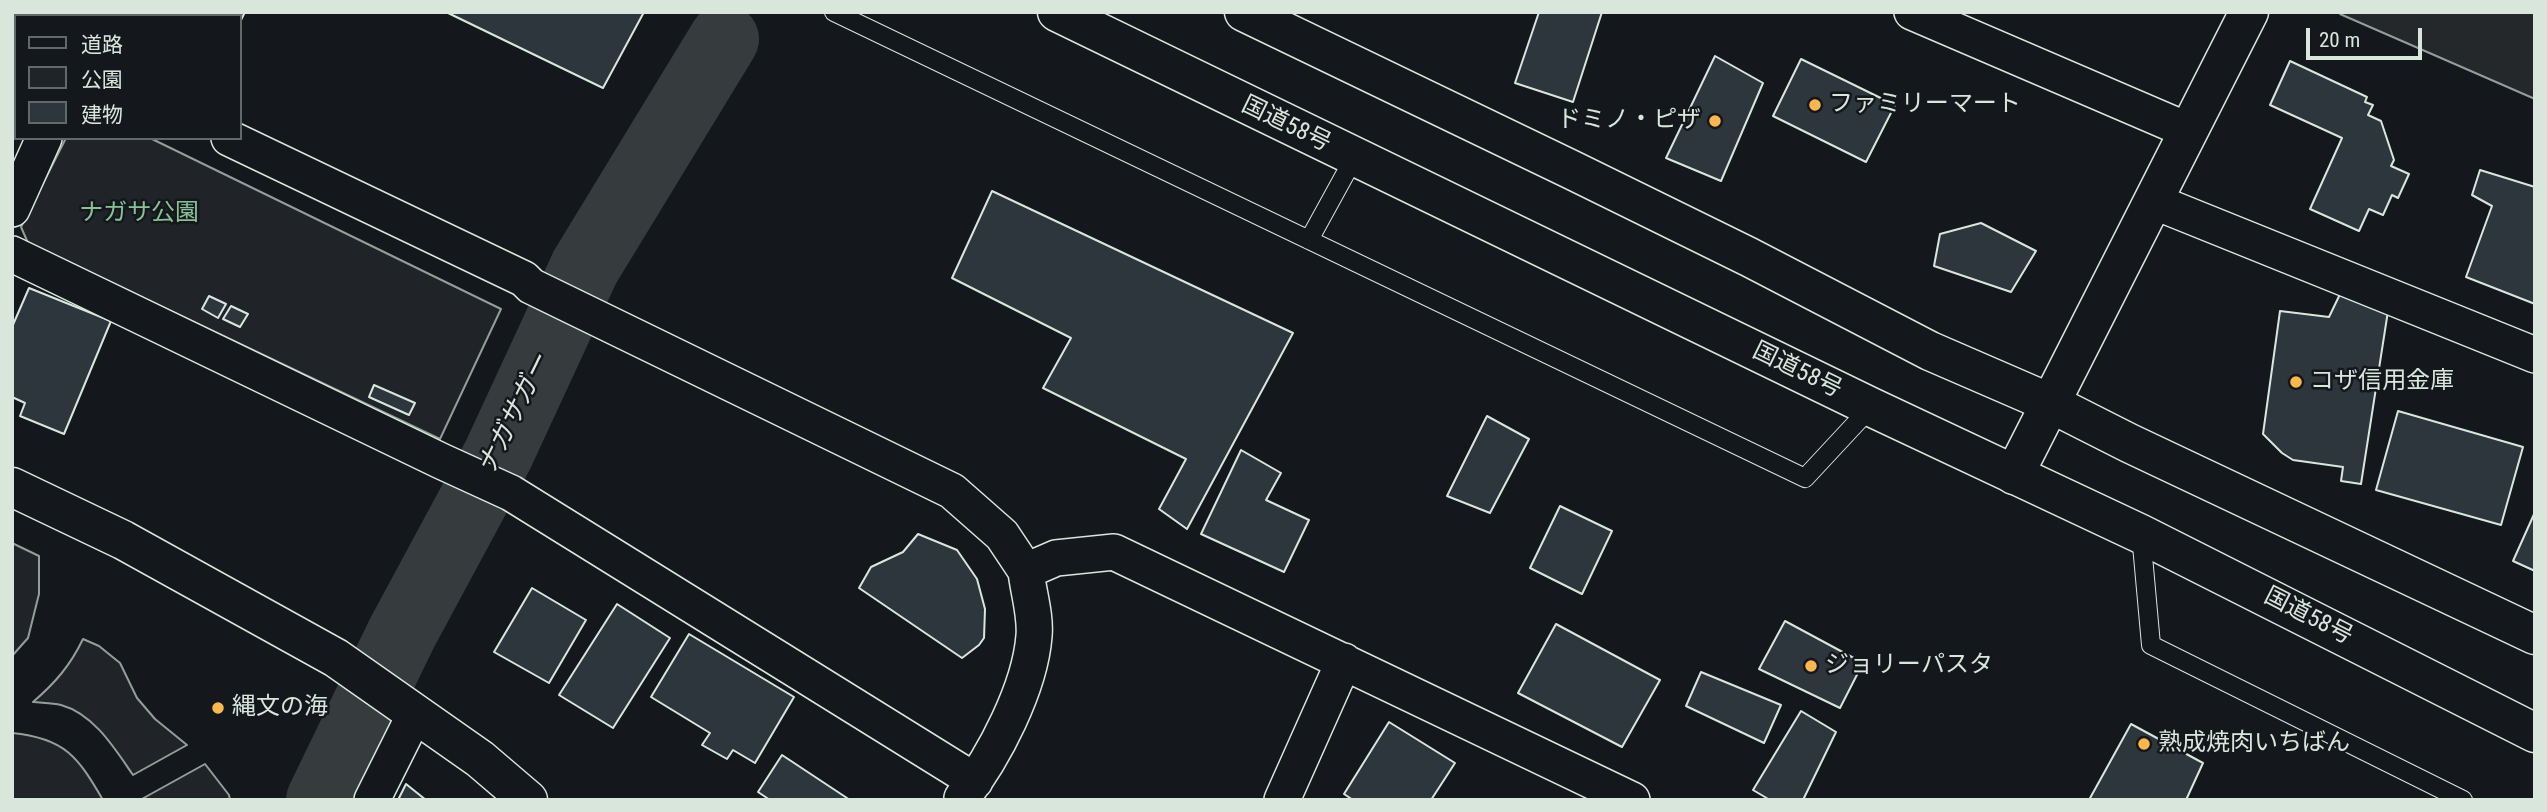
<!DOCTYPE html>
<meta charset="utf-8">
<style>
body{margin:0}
#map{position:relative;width:2547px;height:812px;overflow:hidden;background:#14181c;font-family:"Roboto Condensed","Noto Sans JP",sans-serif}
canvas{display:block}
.frame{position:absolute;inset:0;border:14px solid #d8e6dc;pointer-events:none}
.legend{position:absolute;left:14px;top:14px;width:228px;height:126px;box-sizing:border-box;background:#14181c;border:2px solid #626a69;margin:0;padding:9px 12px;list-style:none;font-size:21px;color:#d8e6dc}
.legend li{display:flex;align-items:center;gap:14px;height:35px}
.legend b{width:35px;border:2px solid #626a69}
.scale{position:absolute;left:2306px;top:28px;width:116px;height:32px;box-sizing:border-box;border:4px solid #d8e6dc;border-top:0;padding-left:9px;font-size:21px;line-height:24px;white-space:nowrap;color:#d8e6dc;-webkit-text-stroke:5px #14181c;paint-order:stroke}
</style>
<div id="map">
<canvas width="2547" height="812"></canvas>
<div class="frame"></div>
<ul class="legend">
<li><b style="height:9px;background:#14181c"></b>道路</li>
<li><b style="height:19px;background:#202428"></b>公園</li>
<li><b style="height:19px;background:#2c363c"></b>建物</li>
</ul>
<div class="scale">20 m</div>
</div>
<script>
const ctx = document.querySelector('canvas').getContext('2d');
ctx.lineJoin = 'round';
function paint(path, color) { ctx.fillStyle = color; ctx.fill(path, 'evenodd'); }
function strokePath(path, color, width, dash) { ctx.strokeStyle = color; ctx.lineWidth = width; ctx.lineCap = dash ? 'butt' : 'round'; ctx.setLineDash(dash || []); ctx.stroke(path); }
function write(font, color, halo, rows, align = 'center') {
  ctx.font = font + ' "Roboto Condensed","Noto Sans JP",sans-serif'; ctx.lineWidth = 5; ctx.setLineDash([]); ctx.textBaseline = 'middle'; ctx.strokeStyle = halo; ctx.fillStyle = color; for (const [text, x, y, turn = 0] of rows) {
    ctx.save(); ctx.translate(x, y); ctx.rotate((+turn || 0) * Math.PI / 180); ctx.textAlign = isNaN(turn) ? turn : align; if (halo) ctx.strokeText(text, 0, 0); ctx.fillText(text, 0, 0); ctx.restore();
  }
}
const green = new Path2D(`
 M 66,138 L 150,138 L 501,309 L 440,439 L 28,243 L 21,227 Z
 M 12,543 L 39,556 L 39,594 L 28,638 L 12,656 Z
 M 83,639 L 99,646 L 120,663 L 137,698 L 155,719 L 187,745 L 133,775 C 115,749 94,714 61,705 C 52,703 42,703 33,702 C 55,683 70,666 83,639 Z
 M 12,733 C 65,738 78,757 103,800 L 12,800 Z
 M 205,764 L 229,795 L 230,800 L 140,800 Z`);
paint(green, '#202428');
strokePath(green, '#939e99', 2);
const parking = new Path2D(`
 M 2341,12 L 2535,12 L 2535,99 L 2340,14 Z`);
paint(parking, '#24282b');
strokePath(parking, '#939e99', 2);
strokePath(new Path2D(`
 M 321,800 L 402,633 L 498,455 L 585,267 L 724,39`), '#363b3e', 70);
const building = new Path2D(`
 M 158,12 L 245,12 L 240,22 L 240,16 L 156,16 Z
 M 446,12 L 644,12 L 603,88 Z
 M 1539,12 L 1602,12 L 1573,102 L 1515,83 Z
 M 1715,56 L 1763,83 L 1721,181 L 1666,158 Z
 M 1801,59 L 1895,105 L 1866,162 L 1773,116 Z
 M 2290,61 L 2367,97 L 2365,102 L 2373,105 L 2368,115 L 2381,121 L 2394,160 L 2391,166 L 2409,174 L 2398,198 L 2392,195 L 2383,215 L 2369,209 L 2359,231 L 2310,209 L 2342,138 L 2270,105 Z
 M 2480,170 L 2535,187 L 2535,304 L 2466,277 L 2492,206 L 2472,195 Z
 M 992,191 L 1293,333 L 1187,529 L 1159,509 L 1186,459 L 1043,388 L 1071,338 L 952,278 Z
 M 1981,223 L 2036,251 L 2011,292 L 1934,266 L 1940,234 Z
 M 29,288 L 111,321 L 64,434 L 20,416 L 25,403 L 12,397 L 12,327 Z
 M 2342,290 L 2388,311 L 2361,484 L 2341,481 L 2343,467 L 2293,460 L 2282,453 L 2263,434 L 2280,311 L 2329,317 Z
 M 209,296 L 226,304 L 218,318 L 202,309 Z
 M 231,306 L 248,314 L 240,327 L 223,319 Z
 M 374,385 L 415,403 L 409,415 L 369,397 Z
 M 2398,411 L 2523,447 L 2501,525 L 2376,490 Z
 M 1487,416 L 1529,439 L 1490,513 L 1447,496 Z
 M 1241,450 L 1281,473 L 1266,500 L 1309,520 L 1284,572 L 1201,534 Z
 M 1560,506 L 1612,531 L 1582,594 L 1530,568 Z
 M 2535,512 L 2535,571 L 2513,561 Z
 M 918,534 L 957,550 L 977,579 L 985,609 L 984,638 L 979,645 L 962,658 L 859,588 L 871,567 L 903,552 Z
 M 532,588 L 586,620 L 549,683 L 494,652 Z
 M 617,604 L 670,638 L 613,728 L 559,695 Z
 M 1785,621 L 1863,663 L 1840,708 L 1759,669 Z
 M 1556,624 L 1660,680 L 1622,747 L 1518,693 Z
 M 689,634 L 794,697 L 755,763 L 733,750 L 727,759 L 702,745 L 710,733 L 651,697 Z
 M 1701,672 L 1781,705 L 1764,743 L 1686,706 Z
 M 1801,711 L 1836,732 L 1803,800 L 1770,800 L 1753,790 Z
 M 1389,722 L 1455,763 L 1431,800 L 1353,800 L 1344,794 Z
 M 2131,724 L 2203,763 L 2186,800 L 2089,800 Z
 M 782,755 L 850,800 L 770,800 L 758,792 Z
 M 406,784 L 426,800 L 398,800 Z`);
paint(building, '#2c363c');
strokePath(building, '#d8e6dc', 2);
const lane = new Path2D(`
 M 834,12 L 1805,478 L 1871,407
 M 1309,240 L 1354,158
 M 2141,534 L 2151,645 L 2463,800`);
const street = new Path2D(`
 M 1912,12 L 2189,131
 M 12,34 L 16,36
 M 229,138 L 524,279 L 531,286 L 952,491 L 1002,535 L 1026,571 L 1056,558 L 1114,552 L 1632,800
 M 2153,201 L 2535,355
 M 12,209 L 44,138
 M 12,254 L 441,461 L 511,493 L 975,781
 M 962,798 C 994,757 1030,688 1034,636 C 1036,615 1028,591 1026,571
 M 372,800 L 415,714
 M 1282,800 L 1344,661`);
const secondary = new Path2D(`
 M 2014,475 L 2249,12
 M 12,487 L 123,540 L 336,658 L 480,759 L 528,800`);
const highway = new Path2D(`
 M 1057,12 L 1871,407 L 2141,534 L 2535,733
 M 1244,12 L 1572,170 L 1749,257 L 1930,351 L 2050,403 L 2129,443 L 2535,635`);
strokePath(lane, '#d8e6dc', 20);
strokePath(street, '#d8e6dc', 38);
strokePath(secondary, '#d8e6dc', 41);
strokePath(highway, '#d8e6dc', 41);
strokePath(lane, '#14181c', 18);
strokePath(street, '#14181c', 35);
strokePath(secondary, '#14181c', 38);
strokePath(highway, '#14181c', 38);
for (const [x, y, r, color] of [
 [1815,105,7,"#ffb74d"],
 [1715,121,7,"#ffb74d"],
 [2296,382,7,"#ffb74d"],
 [1811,666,7,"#ffb74d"],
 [218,708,7,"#ffb74d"],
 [2144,744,7,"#ffb74d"]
]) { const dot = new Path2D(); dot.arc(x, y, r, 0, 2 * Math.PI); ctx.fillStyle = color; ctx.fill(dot); strokePath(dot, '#14181c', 2.5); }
write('24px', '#d8e6dc', '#14181c', [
 ["ファミリーマート",1829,105],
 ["ドミノ・ピザ",1701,121,"right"],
 ["コザ信用金庫",2310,382],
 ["ジョリーパスタ",1825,666],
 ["縄文の海",232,708],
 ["熟成焼肉いちばん",2158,744]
], 'left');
write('24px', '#d8e6dc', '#14181c', [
 ["国道58号",1286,125,26],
 ["国道58号",1797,371,26],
 ["国道58号",2308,617,27]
]);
write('24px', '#8ac095', '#14181c', [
 ["ナガサ公園",139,214]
]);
write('italic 26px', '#d8e6dc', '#14181c', [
 ["ナガサガー",515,415,-64]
]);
</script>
